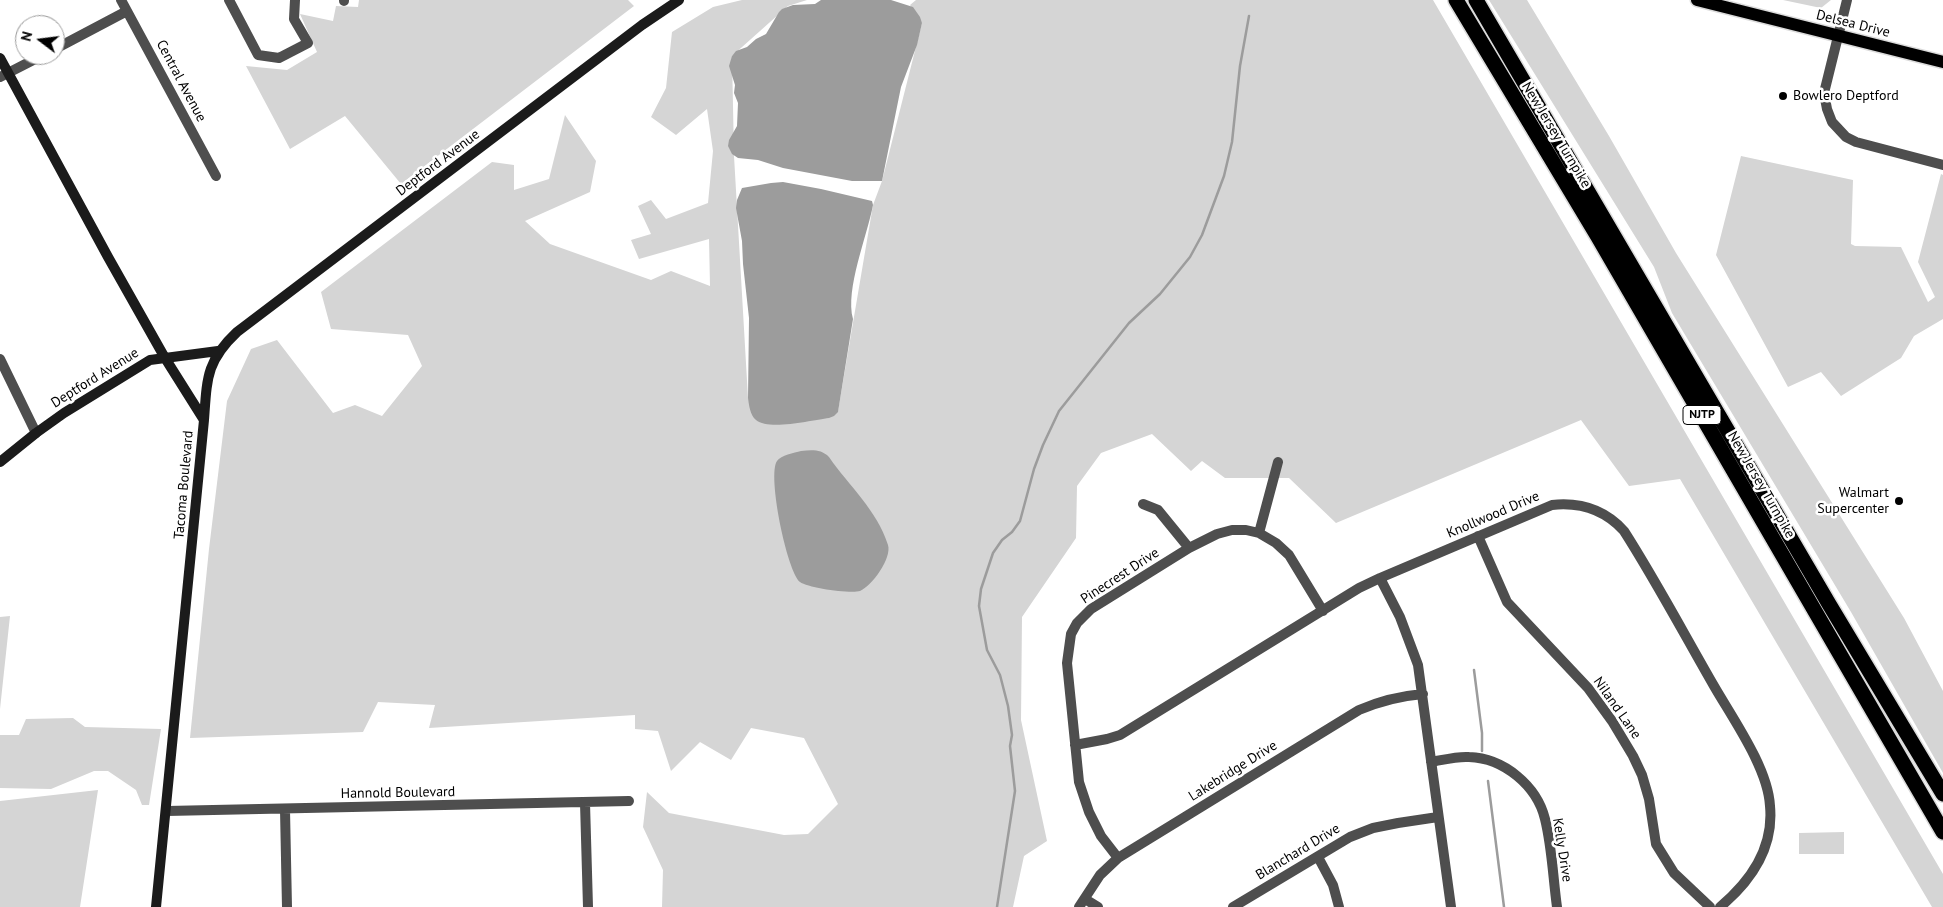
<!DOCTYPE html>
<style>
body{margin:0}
#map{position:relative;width:1943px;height:907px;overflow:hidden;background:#fff;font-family:"PT Sans",sans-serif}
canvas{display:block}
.north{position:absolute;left:15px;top:15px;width:50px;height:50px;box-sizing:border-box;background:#fff;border:1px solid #999;border-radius:50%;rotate:285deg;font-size:14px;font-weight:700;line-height:20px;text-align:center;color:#000}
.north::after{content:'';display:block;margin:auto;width:18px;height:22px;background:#000;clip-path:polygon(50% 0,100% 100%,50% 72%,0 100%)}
</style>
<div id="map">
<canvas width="1943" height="907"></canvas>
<div class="north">N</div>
</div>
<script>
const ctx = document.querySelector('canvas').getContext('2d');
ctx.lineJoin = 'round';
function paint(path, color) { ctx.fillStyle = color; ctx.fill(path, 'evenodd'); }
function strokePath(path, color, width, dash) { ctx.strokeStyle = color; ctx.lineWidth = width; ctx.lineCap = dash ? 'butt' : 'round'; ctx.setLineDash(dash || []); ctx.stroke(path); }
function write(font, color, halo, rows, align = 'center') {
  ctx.font = font + ' "PT Sans",sans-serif'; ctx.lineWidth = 5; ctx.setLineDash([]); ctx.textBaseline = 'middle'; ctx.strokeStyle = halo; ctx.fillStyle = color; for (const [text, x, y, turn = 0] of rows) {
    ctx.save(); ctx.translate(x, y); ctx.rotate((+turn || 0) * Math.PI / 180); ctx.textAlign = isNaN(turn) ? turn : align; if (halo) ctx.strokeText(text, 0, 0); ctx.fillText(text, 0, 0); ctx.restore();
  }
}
paint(new Path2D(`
 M 359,0 L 628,0 L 634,6 L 401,184 L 345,116 L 290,149 L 246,66 L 287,70 L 317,52 L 300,14 L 333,21 L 336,6 L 358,7 Z
 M 742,0 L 807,0 L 788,6 L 732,56 L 734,156 L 748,398 L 766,423 L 838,411 L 873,205 L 882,181 L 922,23 L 910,5 L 916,0 L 1433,0 L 1943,874 L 1943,907 L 1932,907 L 1680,479 L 1629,486 L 1581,420 L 1336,523 L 1289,478 L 1225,478 L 1202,461 L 1191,471 L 1152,434 L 1101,453 L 1077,486 L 1076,538 L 1022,617 L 1021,720 L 1047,841 L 1024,856 L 1013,907 L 662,907 L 663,870 L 643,827 L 647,792 L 669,813 L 784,835 L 808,834 L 838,804 L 804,738 L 751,728 L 731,760 L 700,742 L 671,771 L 658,731 L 635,729 L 635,715 L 429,728 L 435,705 L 378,702 L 363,732 L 190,738 L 209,549 L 227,401 L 251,349 L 277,340 L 333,413 L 355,405 L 382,416 L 422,366 L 408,335 L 331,329 L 321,292 L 492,162 L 514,165 L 514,190 L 549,179 L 565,115 L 596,161 L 590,192 L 525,221 L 550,244 L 651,280 L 671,271 L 710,286 L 709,239 L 639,259 L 631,240 L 651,234 L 638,206 L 651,200 L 666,219 L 708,203 L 713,151 L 707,109 L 676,135 L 651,117 L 666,88 L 672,32 L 713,7 Z
 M 1489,0 L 1527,0 L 1609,136 L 1676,253 L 1904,618 L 1943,691 L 1943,773 L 1851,612 L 1672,313 L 1654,267 Z
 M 1783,0 L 1831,0 L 1821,8 Z
 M 1741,156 L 1853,180 L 1851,244 L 1855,246 L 1901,247 L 1928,302 L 1935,297 L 1918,262 L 1941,174 L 1943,175 L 1943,319 L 1914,336 L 1901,358 L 1841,396 L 1821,372 L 1788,387 L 1716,255 Z
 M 10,616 L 0,709 L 0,617 Z
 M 73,718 L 85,727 L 161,729 L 149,805 L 142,805 L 136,790 L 108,771 L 94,771 L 51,789 L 0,788 L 0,735 L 19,735 L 26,719 Z
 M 98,790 L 80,907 L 0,907 L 0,801 Z
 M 1844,832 L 1844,854 L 1799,854 L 1799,833 Z`), '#d5d5d5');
paint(new Path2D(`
 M 821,0 L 891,0 L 913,7 L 920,17 L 922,23 L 917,45 L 901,87 L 882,181 L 852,181 L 783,168 L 758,160 L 738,158 L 732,154 L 728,146 L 729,140 L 737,126 L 738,103 L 734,93 L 735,85 L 729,66 L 732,56 L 736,51 L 747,47 L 756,39 L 766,34 L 779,12 L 782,9 L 793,5 L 815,4 Z
 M 783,182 L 821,189 L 872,201 L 873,205 C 867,237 845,289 853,319 L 838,412 L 834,416 L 829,418 C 812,420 769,431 756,420 C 750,415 749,405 748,398 L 749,318 L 743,264 L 742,241 L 736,208 L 737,200 L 742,188 L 771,183 Z
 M 801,451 C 812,450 821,449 829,457 C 849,486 877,510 888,545 C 892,558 872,586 860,591 C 851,594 808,588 800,582 C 787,571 767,475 777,461 C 781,455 794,453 801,451 Z`), '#9c9c9c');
strokePath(new Path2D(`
 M 1474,670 L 1482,733 L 1482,751
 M 1488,781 L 1504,907
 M 997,907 L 1015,791 L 1010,746 L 1012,735 L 1008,706 L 1000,675 L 987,650 L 979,606 L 981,589 L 993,553 L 1002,540 L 1012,532 L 1020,521 L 1034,469 L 1043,445 L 1059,411 L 1129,323 L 1160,294 L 1190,257 L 1202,235 L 1224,176 L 1232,142 L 1240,66 L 1249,16`), '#9c9c9c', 2.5);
const primary = new Path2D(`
 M 1697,0 L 1943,62`);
const highway = new Path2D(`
 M 1456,0 L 1598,237 L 1943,832
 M 1476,0 L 1829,604 L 1943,794`);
strokePath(primary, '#dbdbdb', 15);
strokePath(highway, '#dbdbdb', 18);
strokePath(new Path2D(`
 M 121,0 L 216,176
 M 229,0 L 258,55 L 279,58 L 308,43 L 294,19 L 295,0
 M 1847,0 L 1824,93 L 1827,109 L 1832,122 L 1846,137 L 1856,142 L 1943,165
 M 344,1 L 344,0
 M 55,49 L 127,11
 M 0,77 L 43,55
 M 0,359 L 36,433
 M 1143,504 L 1158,510 L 1189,548
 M 1259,533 L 1278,462
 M 1478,536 L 1507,602 L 1588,688 L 1612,721 L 1633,756 L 1642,775 L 1649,799 L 1656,844 L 1674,873 L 1710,907
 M 1380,578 L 1400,617 L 1418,665 L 1451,907
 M 1075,745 L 1107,739 L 1120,735 L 1359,588 L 1380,578 L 1552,505 C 1580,502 1605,510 1624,531 C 1656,581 1684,634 1714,686 C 1733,719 1768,768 1770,806 C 1774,848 1751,881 1720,907
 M 1431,762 C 1443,760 1457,756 1469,757 C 1504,758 1537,786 1545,819 C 1552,847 1553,878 1557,907
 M 585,803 L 588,907
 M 285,810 L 287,907
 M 167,811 L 629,801
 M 1318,857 L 1333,885 L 1339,907
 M 1118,858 L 1101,836 L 1089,812 L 1079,782 L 1067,663 L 1071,634 L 1077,623 L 1091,609 L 1189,548 L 1217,534 L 1232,530 L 1246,530 L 1259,533 L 1276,543 L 1289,555 L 1323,611
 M 1085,899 L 1098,907
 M 1079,907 L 1100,875 L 1118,858 L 1359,710 C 1380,701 1400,696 1423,694
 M 1233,907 L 1350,837 L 1373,828 L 1398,823 L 1438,817`), '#4e4e4e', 10);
strokePath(new Path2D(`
 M 0,58 L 108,257 L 165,358 L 204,420 L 156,907
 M 204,420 C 207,379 206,361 237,332 L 642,25 L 679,0
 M 0,462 L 36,433 L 64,413 L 150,360 L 218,351`), '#1b1b1b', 10);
strokePath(primary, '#000', 12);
strokePath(highway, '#000', 15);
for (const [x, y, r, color] of [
 [1783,96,5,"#000"],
 [1899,501,5,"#000"]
]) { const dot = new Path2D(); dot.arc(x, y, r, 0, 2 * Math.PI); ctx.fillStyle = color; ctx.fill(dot); strokePath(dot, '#fff', 2); }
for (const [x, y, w] of [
 [1702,415,38]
]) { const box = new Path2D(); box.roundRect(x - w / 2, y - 9.5, w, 19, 4); ctx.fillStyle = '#fff'; ctx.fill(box); strokePath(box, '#000', 1); }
write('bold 12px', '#000', null, [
 ["NJTP",1702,415]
]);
write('14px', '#000', '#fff', [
 ["Delsea Drive",1853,24,14],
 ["Central Avenue",181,81,62],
 ["New Jersey Turnpike",1556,135,59],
 ["Deptford Avenue",438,163,-37],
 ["Deptford Avenue",95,378,-32],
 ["Tacoma Boulevard",184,485,-85],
 ["New Jersey Turnpike",1761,485,60],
 ["Knollwood Drive",1493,515,-23],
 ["Pinecrest Drive",1120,576,-33],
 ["Niland Lane",1617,708,55],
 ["Lakebridge Drive",1233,771,-32],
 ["Hannold Boulevard",398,793,-1],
 ["Kelly Drive",1562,850,81],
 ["Blanchard Drive",1298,852,-31]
]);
write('14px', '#000', '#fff', [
 ["Bowlero Deptford",1793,96],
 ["Walmart",1889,493,"right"],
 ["Supercenter",1889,509,"right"]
], 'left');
</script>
